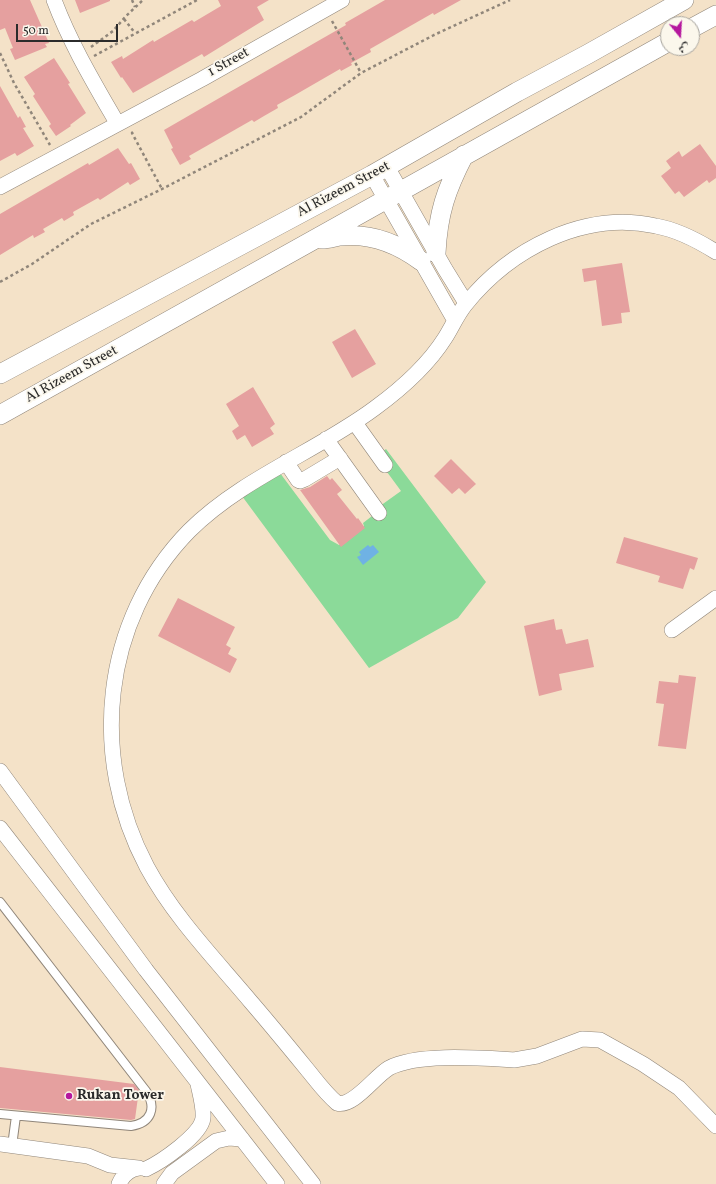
<!DOCTYPE html>
<meta charset="utf-8">
<style>
body{margin:0}
#map{position:relative;width:716px;height:1184px;overflow:hidden;background:#f4e2c8;font-family:Vollkorn,Amiri,serif}
canvas{display:block}
.north{position:absolute;left:660px;top:16px;width:40px;height:40px;box-sizing:border-box;background:#fbf7ec;border:1px solid #a8a59f;border-radius:50%;rotate:162deg;font-size:11px;font-weight:700;line-height:16px;text-align:center;color:#2b2b2b}
.north::after{content:'';display:block;margin:auto;width:14px;height:18px;background:#b5179e;clip-path:polygon(50% 0,100% 100%,50% 72%,0 100%)}
.scale{position:absolute;left:16px;top:24px;width:102px;height:18px;box-sizing:border-box;border:2px solid #2b2b2b;border-top:0;padding-left:5px;font-size:12px;line-height:14px;white-space:nowrap;color:#2b2b2b;-webkit-text-stroke:3px #fbf7ec;paint-order:stroke}
</style>
<div id="map">
<canvas width="716" height="1184"></canvas>
<div class="north">ش</div>
<div class="scale">50 m</div>
</div>
<script>
const ctx = document.querySelector('canvas').getContext('2d');
ctx.lineJoin = 'round';
function paint(path, color) { ctx.fillStyle = color; ctx.fill(path, 'evenodd'); }
function strokePath(path, color, width, dash) { ctx.strokeStyle = color; ctx.lineWidth = width; ctx.lineCap = dash ? 'butt' : 'round'; ctx.setLineDash(dash || []); ctx.stroke(path); }
function write(font, color, halo, rows, align = 'center') {
  ctx.font = font + ' Vollkorn,serif'; ctx.lineWidth = 3.5; ctx.setLineDash([]); ctx.textBaseline = 'middle'; ctx.strokeStyle = halo; ctx.fillStyle = color; for (const [text, x, y, turn = 0] of rows) {
    ctx.save(); ctx.translate(x, y); ctx.rotate((+turn || 0) * Math.PI / 180); ctx.textAlign = isNaN(turn) ? turn : align; if (halo) ctx.strokeText(text, 0, 0); ctx.fillText(text, 0, 0); ctx.restore();
  }
}
paint(new Path2D(`
 M 386,449 L 486,582 L 458,618 L 369,668 L 239,492 L 277,469 L 330,540 L 339,545 L 364,526 L 363,523 L 376,513 L 380,506 L 401,491 L 376,457 Z`), '#8bda99');
paint(new Path2D(`
 M 368,545 L 370,547 L 373,545 L 379,552 L 363,565 L 357,557 L 361,555 L 359,552 Z`), '#6fb2e4');
paint(new Path2D(`
 M 0,0 L 30,0 L 49,43 L 45,44 L 47,47 L 15,60 L 10,49 L 13,48 L 5,28 L 0,30 Z
 M 75,0 L 110,0 L 110,1 L 80,13 Z
 M 218,0 L 269,0 L 257,7 L 264,20 L 204,57 L 202,54 L 133,93 L 122,77 L 121,78 L 111,62 L 122,56 L 123,59 L 153,40 L 154,42 L 192,20 L 194,22 L 221,6 Z
 M 385,0 L 461,0 L 434,15 L 433,13 L 370,49 L 371,52 L 351,63 L 352,65 L 341,71 L 340,69 L 295,95 L 277,105 L 278,108 L 264,116 L 254,122 L 252,120 L 189,156 L 191,159 L 180,165 L 171,149 L 173,148 L 164,130 L 318,41 L 346,25 L 345,23 Z
 M 54,58 L 70,83 L 68,84 L 86,113 L 70,125 L 71,126 L 56,136 L 49,126 L 51,124 L 33,96 L 35,94 L 24,77 Z
 M 0,86 L 18,118 L 20,116 L 26,127 L 23,128 L 34,146 L 17,156 L 15,153 L 0,161 Z
 M 700,144 L 716,166 L 716,178 L 709,183 L 707,180 L 684,197 L 679,191 L 675,194 L 661,176 L 671,168 L 666,161 L 679,151 L 682,157 Z
 M 118,148 L 129,164 L 131,163 L 140,179 L 130,185 L 128,182 L 100,200 L 98,198 L 73,212 L 74,215 L 64,221 L 62,218 L 43,229 L 45,232 L 34,238 L 33,235 L 0,255 L 0,214 L 88,163 L 89,165 Z
 M 622,263 L 630,312 L 621,313 L 622,323 L 602,326 L 596,280 L 584,282 L 582,269 Z
 M 355,329 L 376,364 L 352,378 L 332,342 Z
 M 253,387 L 275,424 L 270,428 L 274,434 L 252,447 L 245,435 L 237,440 L 232,431 L 239,426 L 226,404 Z
 M 451,459 L 476,484 L 465,494 L 459,488 L 452,494 L 434,476 Z
 M 327,476 L 330,480 L 332,478 L 342,490 L 337,494 L 357,519 L 358,518 L 365,528 L 341,547 L 300,490 L 310,487 Z
 M 624,537 L 698,558 L 694,570 L 690,568 L 683,589 L 658,582 L 660,576 L 616,563 Z
 M 178,598 L 235,627 L 226,645 L 231,648 L 228,654 L 237,659 L 230,673 L 158,636 Z
 M 554,619 L 556,630 L 562,629 L 566,644 L 588,639 L 594,667 L 559,674 L 562,690 L 539,696 L 524,626 Z
 M 679,675 L 696,677 L 686,749 L 658,746 L 664,704 L 656,703 L 659,681 L 678,683 Z
 M 0,1067 L 134,1084 L 139,1090 L 135,1119 L 131,1120 L 0,1108 Z`), '#e5a09f');
const service = new Path2D(`
 M 0,902 L 146,1091 C 157,1108 151,1123 131,1126 L 0,1114
 M 12,1146 L 16,1116`);
const minor = new Path2D(`
 M 54,0 C 70,43 94,83 117,123
 M 387,167 L 445,269 L 466,303
 M 372,175 L 454,319
 M 0,187 L 202,79 L 342,0
 M 716,252 C 697,240 678,230 656,226 C 584,210 510,249 465,305 C 457,315 452,327 445,338 C 428,365 401,389 375,408 C 316,452 242,478 189,531 C 101,621 89,758 147,867 C 174,917 215,959 251,1002 C 270,1024 288,1046 306,1068 C 316,1080 325,1093 337,1103 C 353,1108 375,1076 389,1068 C 417,1053 480,1058 514,1060 L 537,1056 L 582,1039 L 600,1040 L 643,1064 L 679,1088 L 716,1126
 M 355,423 L 385,465
 M 326,439 L 379,513
 M 286,462 L 298,480 L 300,481 L 305,479 L 340,458
 M 672,630 L 716,598
 M 0,771 L 146,970 L 313,1184
 M 0,828 L 277,1184
 M 0,1144 L 88,1156 L 110,1165 L 138,1168
 M 146,1169 C 161,1162 201,1135 203,1118 C 204,1107 200,1094 198,1084
 M 119,1184 C 123,1175 129,1169 139,1168
 M 164,1184 L 172,1173 L 216,1141 L 229,1138 L 242,1139`);
const tertiary = new Path2D(`
 M 692,28 L 716,15
 M 322,239 C 328,239 334,237 340,236 C 370,233 397,243 421,261
 M 436,253 C 438,213 446,190 464,155
 M 0,374 L 372,175 L 517,92 L 588,54 L 684,0
 M 0,415 L 668,42`);
strokePath(service, '#90867a', 10);
strokePath(minor, '#90867a', 16);
strokePath(tertiary, '#90867a', 20);
strokePath(new Path2D(`
 M 132,0 L 135,7
 M 124,19 L 135,33
 M 332,21 L 361,73
 M 91,47 L 113,31 L 126,16 L 143,0
 M 0,53 L 14,83 L 50,145
 M 94,56 L 197,0
 M 133,132 L 132,133 L 162,189
 M 0,282 L 32,264 L 91,224 L 162,189 L 301,117 L 361,73 L 434,35 L 510,0`), '#90867a', 2.5, [3, 3]);
strokePath(service, '#fff', 8);
strokePath(minor, '#fff', 15);
strokePath(tertiary, '#fff', 19);
for (const [x, y, r, color] of [
 [69,1096,4,"#b5179e"]
]) { const dot = new Path2D(); dot.arc(x, y, r, 0, 2 * Math.PI); ctx.fillStyle = color; ctx.fill(dot); strokePath(dot, '#fbf7ec', 1.5); }
write('14px', '#2b2b2b', '#fbf7ec', [
 ["1 Street",229,63,-29],
 ["Al Rizeem Street",344,190,-28],
 ["Al Rizeem Street",72,375,-29]
]);
write('bold 14px', '#2b2b2b', '#fbf7ec', [
 ["Rukan Tower",77,1096]
], 'left');
</script>
